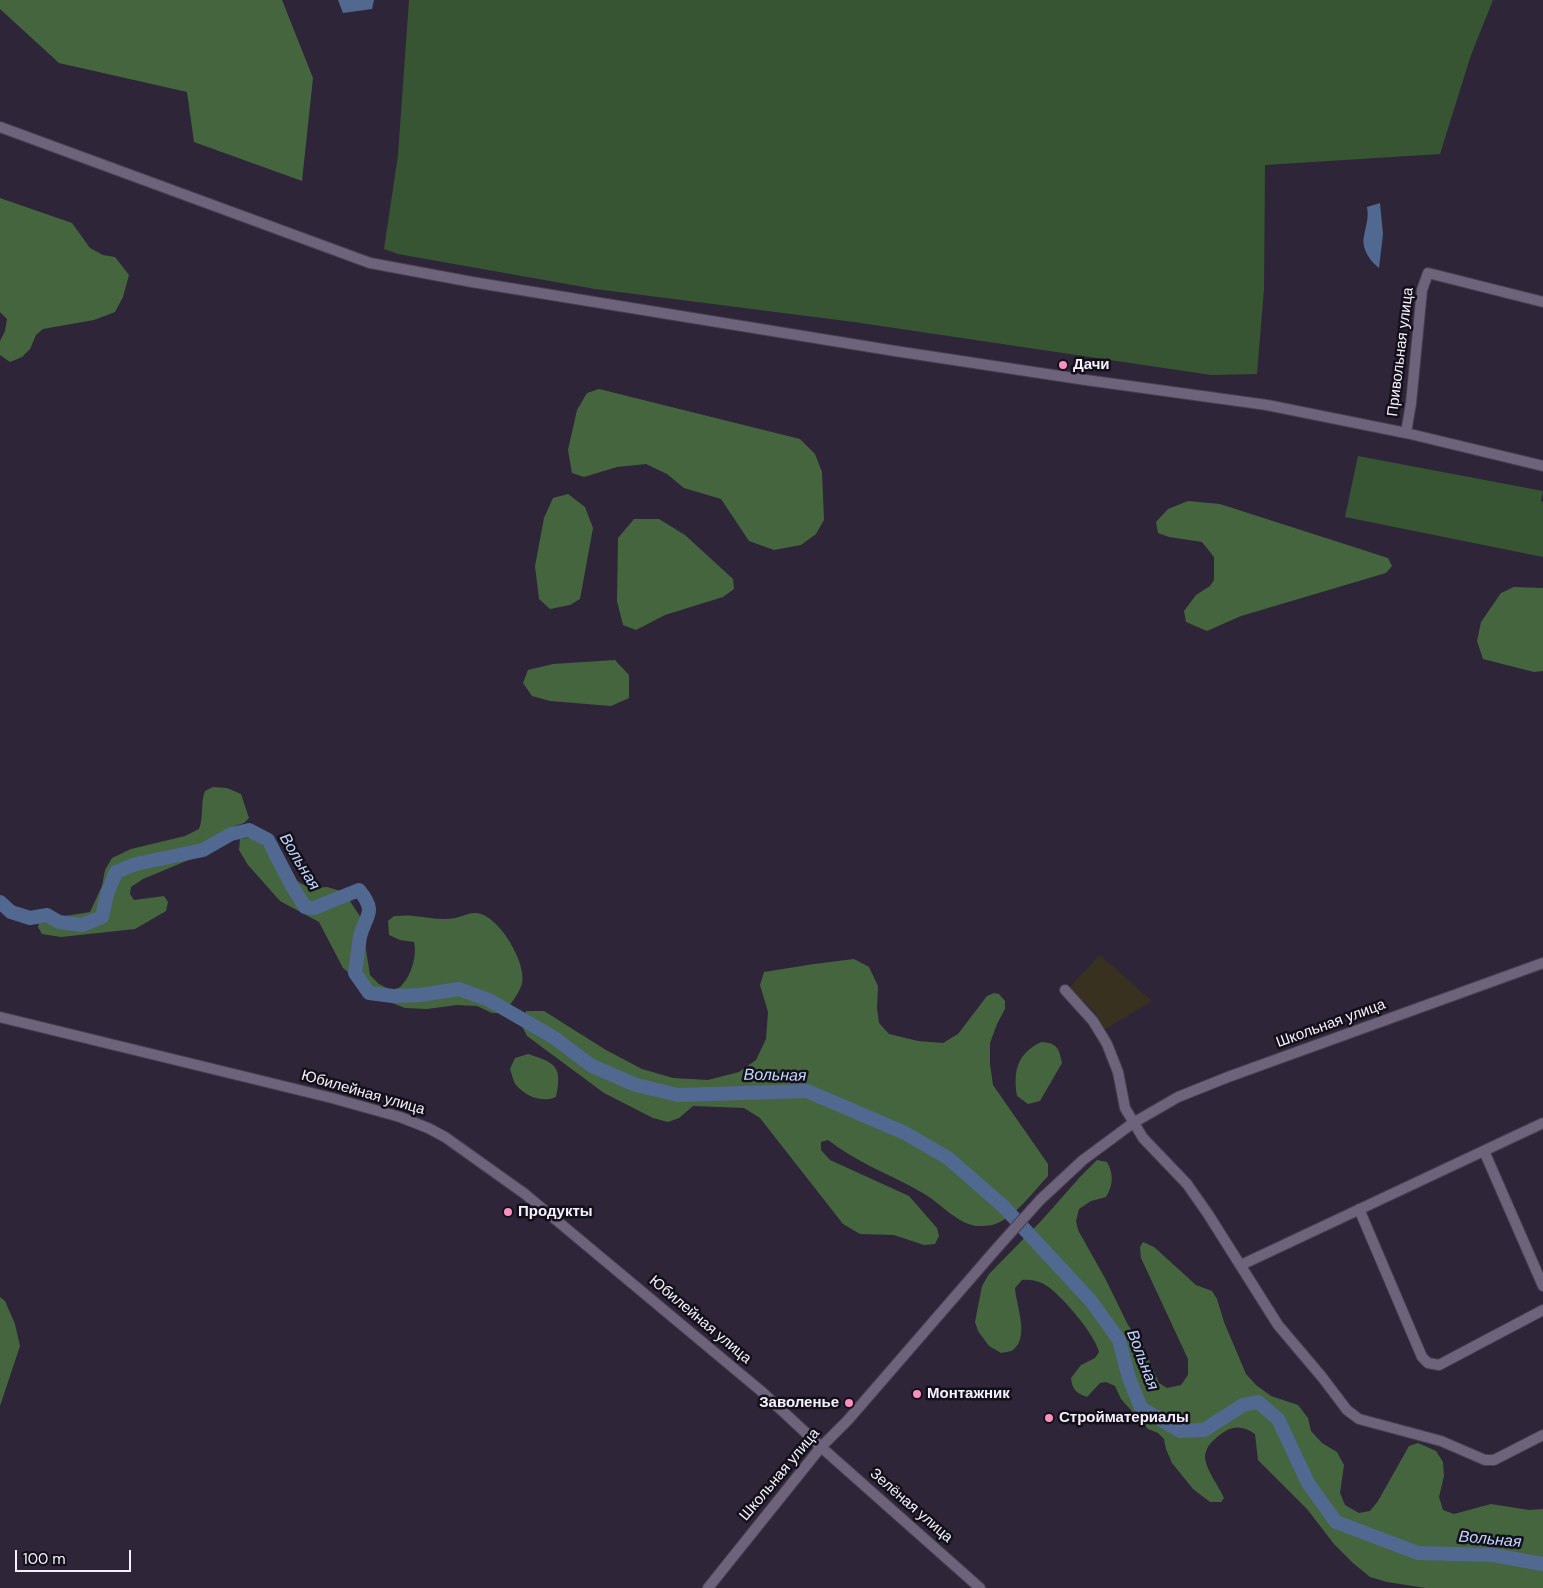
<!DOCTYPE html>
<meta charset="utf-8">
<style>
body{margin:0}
#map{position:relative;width:1543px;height:1588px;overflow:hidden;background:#2e2539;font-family:"DM Sans",sans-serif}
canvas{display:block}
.scale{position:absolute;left:15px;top:1550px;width:116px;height:22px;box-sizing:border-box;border:2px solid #f5f0fd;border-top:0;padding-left:6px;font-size:15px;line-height:18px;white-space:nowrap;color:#f5f0fd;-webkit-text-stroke:4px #14101a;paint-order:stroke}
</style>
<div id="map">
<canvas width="1543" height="1588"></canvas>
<div class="scale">100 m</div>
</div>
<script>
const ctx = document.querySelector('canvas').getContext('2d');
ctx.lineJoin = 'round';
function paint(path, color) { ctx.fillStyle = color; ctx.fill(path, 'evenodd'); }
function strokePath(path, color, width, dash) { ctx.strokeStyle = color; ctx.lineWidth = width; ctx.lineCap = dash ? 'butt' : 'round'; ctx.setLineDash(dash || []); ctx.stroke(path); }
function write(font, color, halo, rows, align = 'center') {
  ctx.font = font + ' "DM Sans",sans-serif'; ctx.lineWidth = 5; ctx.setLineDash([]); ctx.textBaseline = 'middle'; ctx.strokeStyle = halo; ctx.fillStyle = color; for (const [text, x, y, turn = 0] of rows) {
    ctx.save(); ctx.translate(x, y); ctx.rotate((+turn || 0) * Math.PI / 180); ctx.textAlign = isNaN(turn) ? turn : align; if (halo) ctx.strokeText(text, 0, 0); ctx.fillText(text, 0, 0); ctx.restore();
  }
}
paint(new Path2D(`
 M 1100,955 L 1152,1001 L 1104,1030 L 1096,1013 L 1069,988 Z`), '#383120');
paint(new Path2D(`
 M 409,0 L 1493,0 L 1471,55 L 1440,154 L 1265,165 L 1264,289 L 1257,374 L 1211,375 L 854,322 L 595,289 L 398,254 L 384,249 L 398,155 Z
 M 1358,456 L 1543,491 L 1541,501 L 1543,502 L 1543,557 L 1345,517 Z`), '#375532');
paint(new Path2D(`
 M 0,0 L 282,0 L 313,78 L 302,181 L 194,142 L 187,92 L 59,63 L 0,9 Z
 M 0,198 L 72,223 L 90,248 L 103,255 L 115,257 L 129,275 L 123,297 L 115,312 L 94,320 L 43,329 L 36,335 L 30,349 L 22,357 L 10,362 L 0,355 L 0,341 L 5,331 L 7,319 L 0,312 Z
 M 599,389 L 800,439 L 815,454 L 822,472 L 824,520 L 816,534 L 801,545 L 774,550 L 749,541 L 721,499 L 684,488 L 667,474 L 646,464 L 617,467 L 584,477 L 572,473 L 568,450 L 577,410 L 587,393 Z
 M 568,494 L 585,507 L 593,528 L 580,599 L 570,605 L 550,609 L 539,599 L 535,566 L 544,518 L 553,498 Z
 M 1188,501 L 1220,504 L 1388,558 L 1392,566 L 1386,573 L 1241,616 L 1207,631 L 1186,622 L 1184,611 L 1196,595 L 1210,586 L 1214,580 L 1214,557 L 1202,542 L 1169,537 L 1158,533 L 1156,522 L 1168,509 Z
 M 634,519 L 659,519 L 685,535 L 733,579 L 734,589 L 723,597 L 665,615 L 636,630 L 623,625 L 617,601 L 618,538 Z
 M 1514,587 L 1543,588 L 1543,671 L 1534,672 L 1483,659 L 1477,641 L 1481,622 L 1501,593 Z
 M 615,660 L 629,675 L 629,698 L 611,706 L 550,701 L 532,696 L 523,683 L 528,670 L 553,664 Z
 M 213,787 L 227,788 L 241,794 L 249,818 L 244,823 L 234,826 L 222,844 L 215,849 L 143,879 L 131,887 L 130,894 L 134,900 L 164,896 L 168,902 L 166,911 L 135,929 L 61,937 L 42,934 L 38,927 L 40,920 L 90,912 L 102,886 L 105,870 L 112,858 L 131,849 L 185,836 L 199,829 C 204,817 200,804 205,791 Z
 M 256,837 L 285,874 L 304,885 L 314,888 L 327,887 L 344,892 L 361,918 L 370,975 L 379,984 L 391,990 C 395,989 400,988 402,985 C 412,974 417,955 414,942 L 400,940 L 389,935 L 388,921 L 394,916 C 400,916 407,915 413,916 C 427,917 441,921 455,918 C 465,916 471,911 481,914 C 501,920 527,964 522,984 C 518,995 511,1004 503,1013 L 492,1013 L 477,1006 L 457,1005 L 427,1009 L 405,1008 L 379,998 L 343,968 L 319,922 L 280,901 L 248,865 L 239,850 L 240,839 Z
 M 854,959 L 869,967 L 878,986 L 877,1008 L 879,1023 L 889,1034 L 918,1041 L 943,1043 L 958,1034 L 987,996 L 994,993 L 999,994 L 1005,1001 L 1005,1009 L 997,1024 L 990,1043 L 990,1064 L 993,1085 L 1048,1164 L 1048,1176 C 1034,1191 1014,1218 995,1224 C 990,1226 981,1226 976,1226 C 954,1222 940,1202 921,1192 C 890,1174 857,1163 828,1140 L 821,1142 L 821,1150 L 830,1160 L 909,1196 L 937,1228 L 939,1236 L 935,1244 L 924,1245 L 894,1235 L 860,1234 L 843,1224 L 760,1118 L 744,1108 L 693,1106 L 679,1118 L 668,1122 L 653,1118 L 604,1093 L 527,1036 L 521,1024 L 526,1011 L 544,1011 L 606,1050 L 642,1069 L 673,1078 L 708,1080 L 739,1072 L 756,1060 L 766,1039 L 768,1012 L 760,985 L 764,972 L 814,964 Z
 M 1041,1042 C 1057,1043 1059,1048 1062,1063 L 1040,1101 L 1028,1104 L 1017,1096 C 1013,1071 1017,1054 1041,1042 Z
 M 528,1054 C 557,1063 562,1067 556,1097 C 542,1103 527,1097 516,1085 C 513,1081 512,1074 510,1069 L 515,1058 Z
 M 1097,1160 L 1107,1162 C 1114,1174 1113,1186 1106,1197 L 1091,1201 L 1079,1209 L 1076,1221 L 1078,1230 L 1106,1280 L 1128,1325 L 1142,1344 L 1159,1383 L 1167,1388 L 1181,1385 L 1188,1375 L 1188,1359 L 1141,1258 L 1140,1247 L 1143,1242 L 1154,1247 L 1196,1285 L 1212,1291 L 1217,1299 L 1224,1322 L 1246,1374 L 1256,1385 L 1271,1396 L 1298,1405 L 1308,1418 L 1311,1431 L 1322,1443 L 1337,1452 L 1344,1465 L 1340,1493 L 1345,1505 L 1359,1513 L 1370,1511 L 1378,1501 L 1409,1446 L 1418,1443 L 1436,1451 L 1443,1462 L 1444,1476 L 1439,1497 L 1443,1510 L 1454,1514 L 1491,1504 L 1529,1510 L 1543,1509 L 1543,1588 L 1426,1588 L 1387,1582 L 1370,1577 L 1353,1563 L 1334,1544 L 1307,1509 L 1258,1460 L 1255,1434 C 1239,1423 1228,1427 1214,1440 C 1209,1444 1206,1449 1205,1456 C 1205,1469 1219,1486 1224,1498 L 1221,1502 L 1210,1502 L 1193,1489 L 1172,1463 L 1166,1449 L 1164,1439 L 1158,1433 L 1148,1429 L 1121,1399 L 1115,1386 L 1106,1382 L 1100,1383 L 1087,1397 C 1076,1393 1072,1389 1071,1378 L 1081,1365 L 1095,1358 L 1099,1352 C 1095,1335 1065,1300 1051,1289 C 1043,1282 1032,1279 1022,1280 L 1015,1288 C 1016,1306 1030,1337 1013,1350 C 1010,1352 1004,1352 1001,1353 L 989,1346 L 978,1331 L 975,1322 L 982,1286 L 989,1274 L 1042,1220 L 1080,1177 Z
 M 0,1297 L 5,1301 L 15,1324 L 20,1346 L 0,1406 Z`), '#45653f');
paint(new Path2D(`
 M 338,0 L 374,0 L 372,9 L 343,13 Z
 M 1380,203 L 1383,234 L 1379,268 C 1370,261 1361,248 1364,236 C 1366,225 1369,218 1367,207 Z`), '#516991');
strokePath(new Path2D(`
 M 0,902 L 11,912 L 30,918 L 47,915 L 59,922 L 82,925 L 102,917 L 107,894 L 116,872 L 136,864 L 203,850 L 231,834 L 249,830 L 268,840 L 292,886 L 305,907 L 314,908 L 359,890 C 378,913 365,915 360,937 C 358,949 357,961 355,973 L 369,993 L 393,996 L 420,995 L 459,989 L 489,1000 L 553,1037 L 592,1066 L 636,1085 L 678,1095 L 807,1091 L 905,1133 L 948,1158 L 1003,1206 L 1091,1301 L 1119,1340 L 1129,1378 L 1141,1408 L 1180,1431 L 1204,1430 L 1243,1405 L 1258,1402 L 1278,1419 L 1308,1483 L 1336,1522 L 1418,1553 L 1493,1555 L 1543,1564`), '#516991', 14);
const minor = new Path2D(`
 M 0,127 L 370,263 L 472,282 L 895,351 L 1086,380 L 1267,405 L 1406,433 L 1543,466
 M 1406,433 L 1411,403 L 1422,290 L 1428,273 L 1543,302
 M 1065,990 L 1093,1021 L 1107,1044 L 1118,1072 L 1125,1108 L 1143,1138 L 1187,1184 L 1208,1214 L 1278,1325 L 1322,1377 L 1347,1410 L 1359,1419 L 1441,1441 L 1485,1460 L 1494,1460 L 1543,1435
 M 0,1017 L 332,1098 L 400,1117 L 428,1128 L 445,1137 L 525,1194 L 761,1391 L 821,1447 L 980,1588
 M 1484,1151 L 1543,1286
 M 1359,1209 L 1422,1357 L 1428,1363 L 1439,1365 L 1543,1310
 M 1241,1265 L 1543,1123
 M 708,1588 L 821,1447 L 848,1420 L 997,1248 L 1040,1200 L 1083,1160 L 1133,1123 L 1178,1097 L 1228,1077 L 1543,963`);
strokePath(minor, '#474051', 12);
strokePath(minor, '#6d637a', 10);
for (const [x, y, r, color] of [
 [1063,365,5,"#fc8fc1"],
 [508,1212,5,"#fc8fc1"],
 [917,1394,5,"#fc8fc1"],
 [849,1403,5,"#fc8fc1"],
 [1049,1418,5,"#fc8fc1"]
]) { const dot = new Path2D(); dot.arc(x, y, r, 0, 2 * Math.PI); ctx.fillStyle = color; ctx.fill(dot); strokePath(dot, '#14101a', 2); }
write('15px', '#f5f0fd', '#14101a', [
 ["Привольная улица",1401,352,-83],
 ["Школьная улица",1331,1024,-20],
 ["Юбилейная улица",363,1093,16],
 ["Юбилейная улица",700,1320,40],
 ["Школьная улица",780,1475,-50],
 ["Зелёная улица",911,1506,41]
]);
write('bold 15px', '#f5f0fd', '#14101a', [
 ["Дачи",1073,365],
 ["Продукты",518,1212],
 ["Монтажник",927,1394],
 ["Заволенье",839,1403,"right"],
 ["Стройматериалы",1059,1418]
], 'left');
write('italic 16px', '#bfd6fd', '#14101a', [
 ["Вольная",299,862,59],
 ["Вольная",775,1076,1],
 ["Вольная",1142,1360,69],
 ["Вольная",1490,1540,5]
]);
</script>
